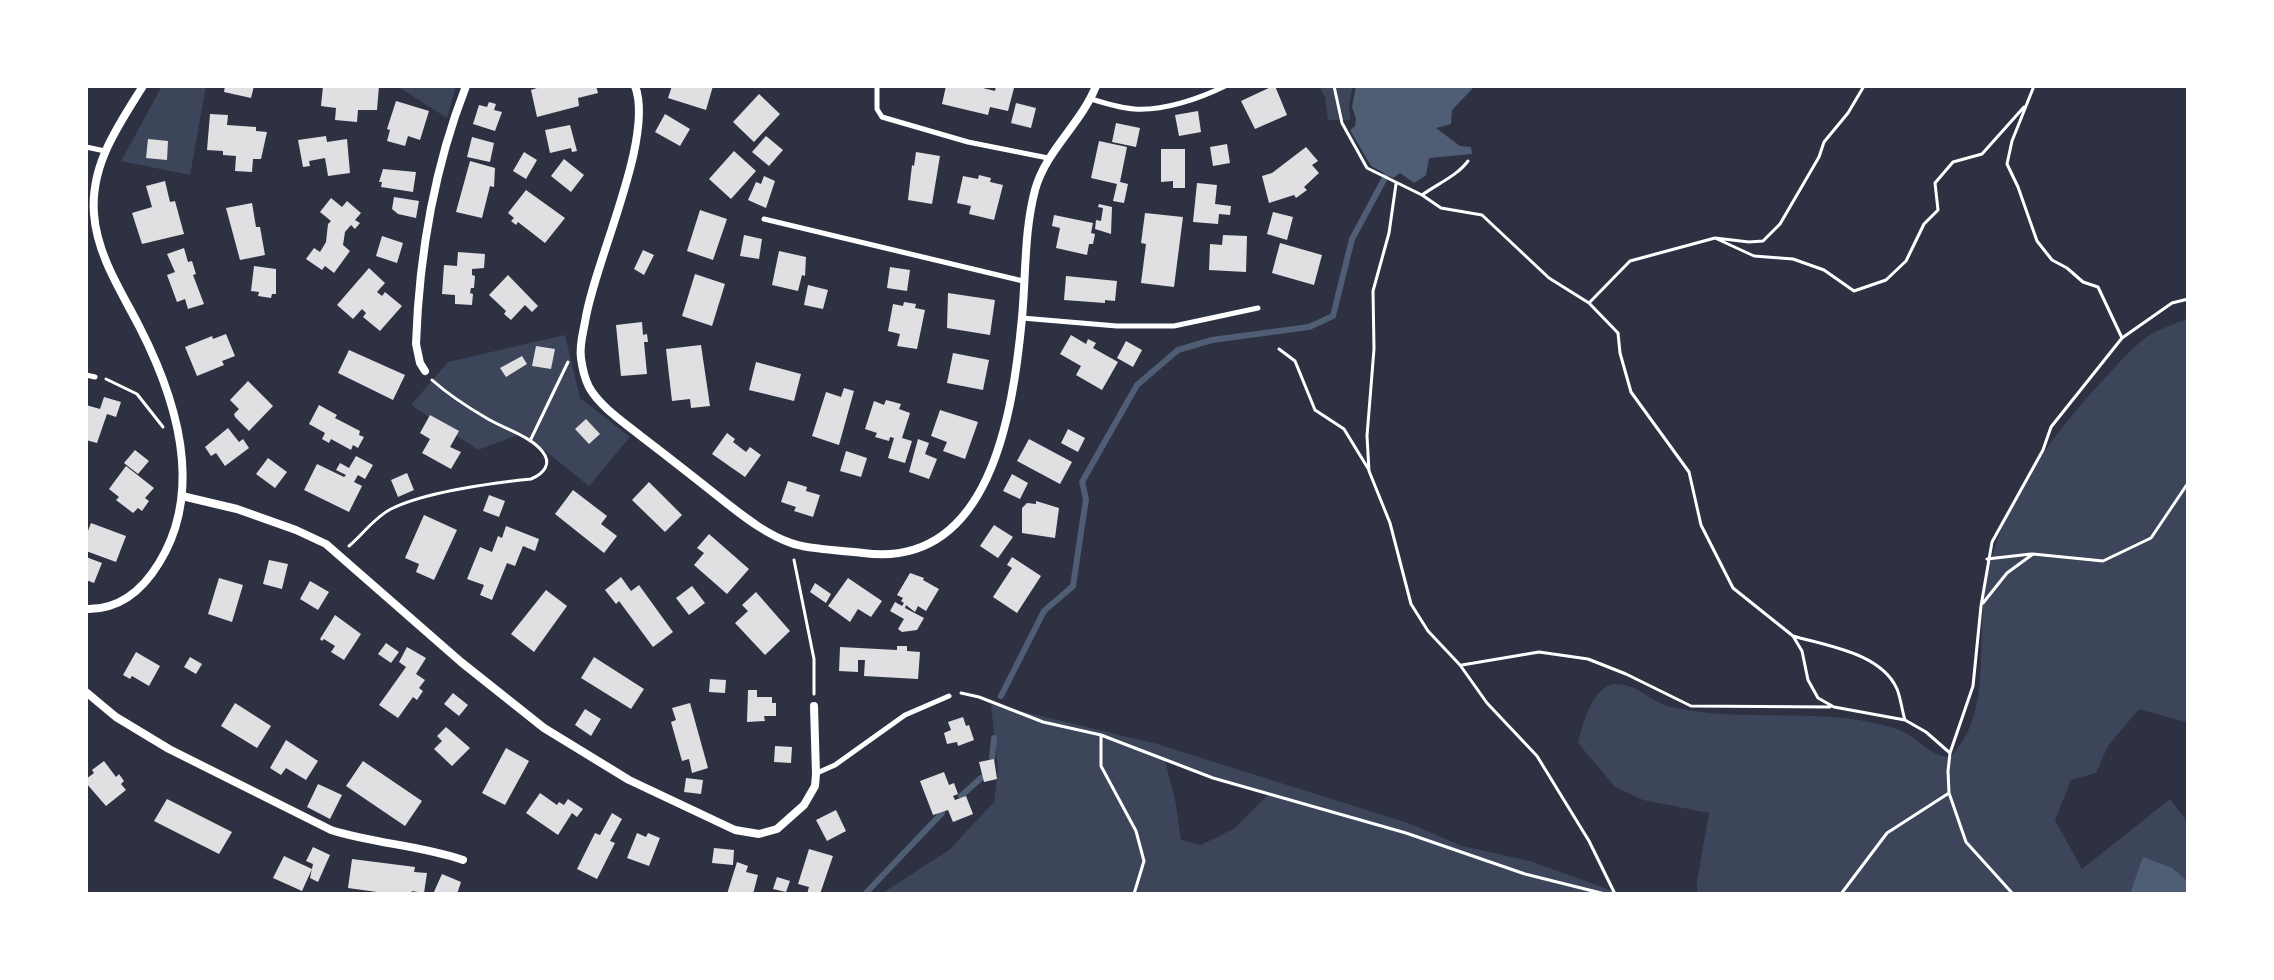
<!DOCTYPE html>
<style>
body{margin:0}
#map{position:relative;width:2274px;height:980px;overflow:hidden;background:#2d3142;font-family:"Noto Serif",serif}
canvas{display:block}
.frame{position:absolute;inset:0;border:88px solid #fff;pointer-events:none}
</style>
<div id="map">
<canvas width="2274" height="980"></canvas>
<div class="frame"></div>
</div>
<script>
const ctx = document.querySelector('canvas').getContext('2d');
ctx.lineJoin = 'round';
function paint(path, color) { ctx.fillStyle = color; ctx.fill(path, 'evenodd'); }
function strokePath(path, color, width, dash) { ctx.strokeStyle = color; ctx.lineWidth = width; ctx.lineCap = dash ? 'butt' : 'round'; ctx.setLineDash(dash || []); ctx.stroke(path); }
paint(new Path2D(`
 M 162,86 L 206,86 L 190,175 L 121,161 Z
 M 397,86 L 456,86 L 447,118 Z
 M 1319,86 L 1353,86 L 1349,104 L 1350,120 L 1328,120 L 1325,97 Z
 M 2188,318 L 2188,723 L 2139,709 L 2108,746 L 2096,773 L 2071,780 L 2055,820 L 2082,869 L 2170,799 L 2188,823 L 2188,894 L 1697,894 L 1697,881 L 1709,813 L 1643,800 L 1615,787 L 1578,743 C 1582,726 1592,686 1615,684 C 1636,683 1653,703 1671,707 C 1745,724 1825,705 1897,729 C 1912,734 1920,745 1933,752 C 1937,755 1945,756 1950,758 C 1956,750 1963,742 1967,733 C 1988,692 1977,628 1986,582 C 2000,504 2052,435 2105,378 C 2117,365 2130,350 2144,339 C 2156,329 2174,325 2188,318 Z
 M 565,335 L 580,398 L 630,437 L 589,486 L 523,433 L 478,450 L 411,405 L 448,362 Z
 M 991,704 L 1157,744 L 1408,823 L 1462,846 L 1530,861 L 1621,894 L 881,894 L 949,850 L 994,802 L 998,770 ZM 1165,761 L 1268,795 L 1235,828 L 1201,845 L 1181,840 L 1175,799 Z`), '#3c4559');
paint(new Path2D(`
 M 1356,86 L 1475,86 L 1452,110 L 1451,124 L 1436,128 L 1460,146 L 1471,147 L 1472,154 L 1429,158 L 1426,175 L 1414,183 L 1400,173 L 1393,178 L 1371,166 L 1350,130 L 1355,126 L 1356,119 L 1352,107 Z
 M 2143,857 L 2172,868 L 2186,880 L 2187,894 L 2130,894 Z`), '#4f5d75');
strokePath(new Path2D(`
 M 1001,696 L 1044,611 L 1073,586 L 1086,499 L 1082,482 L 1137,385 L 1178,350 L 1212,340 L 1309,327 L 1333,316 L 1352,239 L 1387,174
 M 992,758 L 994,738
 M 961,796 L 981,778
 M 865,894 L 942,813`), '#4f5d75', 6);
paint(new Path2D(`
 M 225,86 L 254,86 L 251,98 L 224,92 Z
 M 323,86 L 379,86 L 377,110 L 358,110 L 357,122 L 335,120 L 336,108 L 321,106 Z
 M 543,86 L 596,86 L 598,93 L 578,98 L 579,106 L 537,117 L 531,90 Z
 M 672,86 L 713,86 L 706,110 L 668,98 Z
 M 946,86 L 975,86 L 995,91 L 996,86 L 1014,88 L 1008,111 L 990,107 L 988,115 L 942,104 Z
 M 1273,86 L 1275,86 L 1287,115 L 1255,129 L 1241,101 Z
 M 759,94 L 780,114 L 754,142 L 733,122 Z
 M 396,101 L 429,111 L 420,140 L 408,136 L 405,146 L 387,141 L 390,130 L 387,129 Z
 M 489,102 L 496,104 L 494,110 L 502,112 L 495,131 L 473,124 L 479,105 L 487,107 Z
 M 1016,103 L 1036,108 L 1031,128 L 1011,123 Z
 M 1198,111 L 1201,132 L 1179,136 L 1175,115 Z
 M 210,114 L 228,115 L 227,125 L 256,127 L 256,131 L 267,132 L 261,159 L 253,159 L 252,172 L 235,171 L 236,156 L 223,155 L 223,151 L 207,150 Z
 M 665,114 L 690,129 L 680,146 L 655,132 Z
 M 1116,123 L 1140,128 L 1136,147 L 1112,142 Z
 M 570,125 L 577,151 L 572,152 L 571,148 L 550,153 L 545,130 Z
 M 326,136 L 327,142 L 347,139 L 350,173 L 328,176 L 325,158 L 309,161 L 310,166 L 303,167 L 298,140 Z
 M 766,136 L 783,150 L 769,166 L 752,152 Z
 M 472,137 L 494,143 L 490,162 L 467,157 Z
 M 148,139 L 168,141 L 167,160 L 146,158 Z
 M 1099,141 L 1127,147 L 1120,182 L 1128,184 L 1124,203 L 1113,201 L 1117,184 L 1091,178 Z
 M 1227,144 L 1230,163 L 1213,166 L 1210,147 Z
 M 1306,147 L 1318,161 L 1312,165 L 1319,173 L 1304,187 L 1307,190 L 1296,198 L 1294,195 L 1269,203 L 1262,176 L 1272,173 Z
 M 1161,149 L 1185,149 L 1185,188 L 1173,188 L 1173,181 L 1161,182 Z
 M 734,151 L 756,171 L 731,199 L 709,179 Z
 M 524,152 L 537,160 L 526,179 L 513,171 Z
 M 916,152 L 940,156 L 932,204 L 908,200 L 912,165 L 914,166 Z
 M 564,159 L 584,175 L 571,192 L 551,176 Z
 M 470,161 L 495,168 L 494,187 L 490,186 L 482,218 L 456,212 Z
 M 383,169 L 416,172 L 413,192 L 381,187 L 382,182 L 379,182 Z
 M 979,175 L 991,178 L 990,182 L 1003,185 L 994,220 L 969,214 L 971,206 L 957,203 L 963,176 L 978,179 Z
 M 764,176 L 775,181 L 766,208 L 748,200 L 756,182 L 761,184 Z
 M 165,181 L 170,202 L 175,201 L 184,234 L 142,244 L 132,213 L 152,207 L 146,186 Z
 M 1197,183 L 1217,185 L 1215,204 L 1231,206 L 1230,215 L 1219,214 L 1218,224 L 1193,222 Z
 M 526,190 L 565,218 L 545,243 L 518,222 L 516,225 L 511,221 L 514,218 L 508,213 Z
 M 394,197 L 419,201 L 416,218 L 398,214 L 392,209 Z
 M 331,198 L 342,207 L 347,201 L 361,213 L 355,220 L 360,223 L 355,229 L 351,225 L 345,232 L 343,245 L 350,251 L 334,273 L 325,266 L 322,270 L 306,259 L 314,248 L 320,252 L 326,242 L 328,224 L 331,221 L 320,212 Z
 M 252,203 L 256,227 L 260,227 L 265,255 L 240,260 L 226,208 Z
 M 1099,204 L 1112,207 L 1111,234 L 1095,229 L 1096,220 L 1101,221 L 1103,208 L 1098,207 Z
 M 700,210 L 727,219 L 713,260 L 687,251 Z
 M 1273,212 L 1293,217 L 1287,240 L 1267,234 Z
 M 1145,213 L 1183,217 L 1174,287 L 1141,283 L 1146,244 L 1141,243 Z
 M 1054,215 L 1093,223 L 1091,233 L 1095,234 L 1093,244 L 1089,244 L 1087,255 L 1056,248 L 1060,228 L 1052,226 Z
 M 744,235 L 762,239 L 759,259 L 740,256 Z
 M 1223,235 L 1247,236 L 1246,272 L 1209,270 L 1210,244 L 1222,245 Z
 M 382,236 L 403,243 L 397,263 L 376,256 Z
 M 1280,243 L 1322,255 L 1314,285 L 1272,273 Z
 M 184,248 L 188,262 L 192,261 L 196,274 L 193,275 L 204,304 L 188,309 L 185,299 L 177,302 L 167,275 L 175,272 L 167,254 Z
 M 643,250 L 654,255 L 644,275 L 634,269 Z
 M 779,251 L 806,257 L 805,276 L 802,275 L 798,291 L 772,285 Z
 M 458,252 L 485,254 L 484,268 L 472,269 L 472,275 L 475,276 L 474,288 L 471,288 L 470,293 L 473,294 L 472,305 L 455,304 L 455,295 L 442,294 L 444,265 L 457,266 Z
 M 254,266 L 276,269 L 276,294 L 272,294 L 271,298 L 258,296 L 259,292 L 251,291 Z
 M 890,267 L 910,270 L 907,291 L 887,288 Z
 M 369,268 L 385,283 L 377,292 L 382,296 L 385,292 L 402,306 L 380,331 L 363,317 L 366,313 L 362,309 L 353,319 L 337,305 Z
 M 695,274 L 725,284 L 712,326 L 682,316 Z
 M 508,275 L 538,306 L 532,312 L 525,305 L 511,320 L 504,314 L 506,311 L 489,295 Z
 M 1066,276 L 1117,281 L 1115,301 L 1105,300 L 1105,303 L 1064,300 Z
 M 808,285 L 828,290 L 823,309 L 804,305 Z
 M 948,293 L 995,300 L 990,335 L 947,328 Z
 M 904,302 L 916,304 L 915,308 L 925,310 L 917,349 L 897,346 L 900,334 L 888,331 L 893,304 L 903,306 Z
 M 642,322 L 643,335 L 647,334 L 648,342 L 644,342 L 647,374 L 621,376 L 616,325 Z
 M 226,334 L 235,356 L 222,361 L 224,365 L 197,376 L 185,347 L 212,336 L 213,339 Z
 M 1071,335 L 1086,344 L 1088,339 L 1096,343 L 1093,348 L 1118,362 L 1102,390 L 1076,375 L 1081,366 L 1060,354 Z
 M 1126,341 L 1142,350 L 1133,367 L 1117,358 Z
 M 701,345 L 710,406 L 691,408 L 690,399 L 672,401 L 666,349 Z
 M 536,346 L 555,349 L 551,369 L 532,366 Z
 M 349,350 L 405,375 L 393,400 L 338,373 Z
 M 953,353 L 989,360 L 983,390 L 947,383 Z
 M 522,356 L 527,364 L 506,377 L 500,368 Z
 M 756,362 L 801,374 L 794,401 L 749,390 Z
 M 248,381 L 273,406 L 249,431 L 235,417 L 234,414 L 239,409 L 230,400 Z
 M 844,388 L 854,391 L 839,445 L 812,436 L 826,392 L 841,397 Z
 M 104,397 L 121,402 L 116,417 L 107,414 L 97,443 L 86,440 L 86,405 L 100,409 Z
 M 886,400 L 901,404 L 899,409 L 910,413 L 902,438 L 912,441 L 905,463 L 888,458 L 894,438 L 890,437 L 889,441 L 875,437 L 877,433 L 865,429 L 874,401 L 884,405 Z
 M 319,405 L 337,415 L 335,418 L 360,431 L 359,435 L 364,437 L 358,448 L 353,445 L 351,450 L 331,439 L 329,443 L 322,439 L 325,433 L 309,424 Z
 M 940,410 L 978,422 L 965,459 L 943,451 L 947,442 L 931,436 Z
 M 430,415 L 459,431 L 450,447 L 461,452 L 451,469 L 422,453 L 430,439 L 420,433 Z
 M 586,419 L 600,434 L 589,444 L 575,429 Z
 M 228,428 L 239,442 L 243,439 L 249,448 L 225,466 L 216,453 L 211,456 L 205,447 Z
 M 1068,429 L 1085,438 L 1078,452 L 1061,443 Z
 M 727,433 L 735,439 L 733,442 L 746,452 L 750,447 L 761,455 L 745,477 L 712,454 Z
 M 918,439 L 929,443 L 925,454 L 937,459 L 929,479 L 909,472 Z
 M 1029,439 L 1072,462 L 1060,484 L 1017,461 Z
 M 135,450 L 149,461 L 138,474 L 124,463 Z
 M 846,451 L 867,458 L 861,477 L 840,471 Z
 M 356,456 L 373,465 L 365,479 L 358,475 L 354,482 L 362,486 L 349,512 L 304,490 L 317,464 L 344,477 L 346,475 L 336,470 L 340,463 L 349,468 Z
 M 268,458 L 287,472 L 275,488 L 256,474 Z
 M 126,466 L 154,488 L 145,498 L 149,501 L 142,511 L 138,508 L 133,513 L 116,500 L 119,497 L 109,489 Z
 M 407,473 L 414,490 L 398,497 L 391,480 Z
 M 1012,474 L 1028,483 L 1020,499 L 1003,491 Z
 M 788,481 L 807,487 L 806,491 L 820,495 L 813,517 L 794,511 L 796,507 L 781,502 Z
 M 649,482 L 682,515 L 665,532 L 632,500 Z
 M 573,490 L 607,516 L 601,524 L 617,536 L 604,553 L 555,514 Z
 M 489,495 L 505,501 L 499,517 L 483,511 Z
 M 1036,501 L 1059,508 L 1055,538 L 1022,533 L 1022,508 L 1027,503 L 1036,504 Z
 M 424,515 L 457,530 L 434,580 L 416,572 L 419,564 L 405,558 Z
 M 91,523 L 126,536 L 116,562 L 86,551 L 86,536 Z
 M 994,525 L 1013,537 L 998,558 L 980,546 Z
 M 506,526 L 539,539 L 535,551 L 523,546 L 515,566 L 507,563 L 492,600 L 480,595 L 484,585 L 467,579 L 480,547 L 492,552 L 498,536 L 502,538 Z
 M 709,534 L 749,569 L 727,594 L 694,565 L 704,553 L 697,548 Z
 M 86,557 L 102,563 L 94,583 L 86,580 Z
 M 1012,557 L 1041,576 L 1017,613 L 993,597 L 1012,568 L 1007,565 Z
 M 269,560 L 288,564 L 282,589 L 263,584 Z
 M 910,573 L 924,578 L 923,580 L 939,589 L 926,611 L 918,606 L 915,612 L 906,605 L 905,608 L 924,618 L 917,630 L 902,632 L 898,629 L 904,619 L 890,611 L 895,602 L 902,606 L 904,603 L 901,601 L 903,598 L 897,595 Z
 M 621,577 L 631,591 L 639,585 L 673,632 L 653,647 L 619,601 L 616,604 L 605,590 Z
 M 219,578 L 243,585 L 232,622 L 208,614 Z
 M 848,578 L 882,601 L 871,617 L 858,609 L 850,622 L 828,606 Z
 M 310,581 L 329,592 L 318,610 L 300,599 Z
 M 815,583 L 831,594 L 826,603 L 810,592 Z
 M 692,586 L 705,603 L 689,615 L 676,598 Z
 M 546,590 L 567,606 L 534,652 L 511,634 Z
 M 756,592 L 790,631 L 765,655 L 735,623 L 748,611 L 742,605 Z
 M 335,615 L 361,634 L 344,660 L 331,652 L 335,646 L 324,639 L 322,641 L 320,639 Z
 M 386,643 L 399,652 L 391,663 L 378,654 Z
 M 897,646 L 907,646 L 907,651 L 920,652 L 918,679 L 864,676 L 865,660 L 858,660 L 858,672 L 839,671 L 840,647 L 897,650 Z
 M 407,647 L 426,658 L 416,674 L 425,680 L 419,688 L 423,691 L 417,700 L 413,697 L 398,718 L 379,705 L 406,667 L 399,662 Z
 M 136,652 L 160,666 L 149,686 L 132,676 L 130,679 L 123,675 Z
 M 190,657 L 202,664 L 196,674 L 184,667 Z
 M 594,657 L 644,689 L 631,709 L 581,678 Z
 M 710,679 L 726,680 L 725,693 L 709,692 Z
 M 748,690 L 757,690 L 757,697 L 772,697 L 772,703 L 776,703 L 776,716 L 764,716 L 765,721 L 747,722 Z
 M 453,693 L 468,705 L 459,716 L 444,704 Z
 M 235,703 L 271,726 L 257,748 L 221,726 Z
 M 690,703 L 708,768 L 692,773 L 689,759 L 682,761 L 671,722 L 676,720 L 672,708 Z
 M 585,709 L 601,719 L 591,736 L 575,725 Z
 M 963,717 L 966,726 L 969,725 L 974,740 L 958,746 L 957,742 L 947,744 L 944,733 L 951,730 L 948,722 Z
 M 446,727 L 470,748 L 452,766 L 434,749 L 442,741 L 437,736 Z
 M 286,740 L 318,761 L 306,780 L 286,768 L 281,775 L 270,768 Z
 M 775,746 L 792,747 L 791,763 L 774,762 Z
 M 506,748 L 529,761 L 505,805 L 482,793 Z
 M 994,759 L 997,779 L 984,782 L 979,762 Z
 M 104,761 L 116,777 L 119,774 L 124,781 L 121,784 L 126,790 L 106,806 L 86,783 L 86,779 L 94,773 L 92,770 Z
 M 363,761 L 422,801 L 405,826 L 346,786 Z
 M 944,772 L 949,785 L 954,783 L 958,794 L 953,796 L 955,800 L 966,796 L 973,814 L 953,822 L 948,810 L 933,815 L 920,781 Z
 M 686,778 L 703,780 L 701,794 L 684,792 Z
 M 318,784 L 342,795 L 330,819 L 307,807 Z
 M 540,793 L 557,805 L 559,802 L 564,805 L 568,799 L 583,809 L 577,817 L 572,813 L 558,835 L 526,813 Z
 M 167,799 L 232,832 L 219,854 L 154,821 Z
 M 836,810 L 846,831 L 827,841 L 816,820 Z
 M 612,813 L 622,819 L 610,841 L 615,843 L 597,879 L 577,869 L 595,833 L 600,835 Z
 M 637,833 L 646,837 L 648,833 L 660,838 L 649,866 L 627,858 Z
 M 313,847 L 330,855 L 318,882 L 310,878 L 313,864 L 306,861 Z
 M 714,848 L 734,850 L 733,865 L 712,863 Z
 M 809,849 L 833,856 L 820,894 L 807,894 L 809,887 L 798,884 Z
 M 284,856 L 312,869 L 302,891 L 273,878 Z
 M 352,859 L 415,867 L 414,872 L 427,873 L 424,893 L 412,891 L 411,894 L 392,894 L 348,888 Z
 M 737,862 L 748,866 L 746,872 L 758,875 L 753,894 L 727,894 Z
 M 442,874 L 461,882 L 457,894 L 433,894 Z
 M 777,877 L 790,881 L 786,892 L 773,889 Z`), '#e0e0e3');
strokePath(new Path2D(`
 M 1334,86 L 1342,123 L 1367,168 L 1422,195 L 1441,208 L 1482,215 L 1549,278 L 1589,303 L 1618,333 L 1620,353 L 1631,392 L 1689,472 L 1701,525 L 1733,588 L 1793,636 L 1802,651 L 1808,680 L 1818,698 L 1834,707 L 1905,720 L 1926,732 L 1950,753
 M 2034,86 L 2012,141 L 2007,164 L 2018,187 L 2037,241 L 2052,260 L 2067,268 L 2083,282 L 2098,287 L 2122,338
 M 1396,184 L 1389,233 L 1373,291 L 1374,349 L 1367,436 L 1369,471 L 1390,523 L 1411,604 L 1428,631 L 1460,665 L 1487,703 L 1537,756 L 1589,841 L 1615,894
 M 1422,195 C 1437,184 1457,176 1468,161
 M 1715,238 L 1754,256 L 1793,259 L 1824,270 L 1854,291 L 1886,280 L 1906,261 L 1924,224 L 1938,210 L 1935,183 L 1953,162 L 1982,154 L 2024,107
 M 1589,303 L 1630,261 L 1715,238 L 1749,242 L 1763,241 L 1780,224 L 1819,157 L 1824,142 L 1848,113 L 1864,86
 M 1279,349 L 1295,361 L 1315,410 L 1344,429 L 1369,470
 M 106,379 L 137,394 L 163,427
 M 530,441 L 568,362
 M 349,546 C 363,534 375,517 391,509 C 425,492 493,483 531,479 C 543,474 553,464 542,451 C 530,436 505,429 488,419 C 469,408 449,395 432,380
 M 1987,559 L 2031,554
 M 794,560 L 814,659 L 814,694
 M 1983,603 L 2007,573 L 2033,554 L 2103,561 L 2151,538 L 2188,483
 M 1793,636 C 1827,646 1881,653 1897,689 C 1901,699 1902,711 1905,720
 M 1462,665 L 1539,652 L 1588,659 L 1626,674 L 1691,706 L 1830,707
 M 961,693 L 979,697 L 1043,722 L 1101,735 L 1213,778 L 1406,833 L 1525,874 L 1605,894
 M 1101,735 L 1101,766 L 1136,831 L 1144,861 L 1134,894
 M 1841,894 L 1887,833 L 1949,793
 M 2013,894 L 1966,842 L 1949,793 L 1948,771 L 1950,753 L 1973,686 L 1981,606 L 1992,542 L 2043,450 L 2051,427 L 2122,338 L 2172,303 L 2188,299`), '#fff', 3);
strokePath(new Path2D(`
 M 877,86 L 877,109 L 882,117 L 968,142 L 1048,158
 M 1091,99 C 1105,103 1120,108 1134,109 C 1163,111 1199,99 1225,86
 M 86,147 L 105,151
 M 764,219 L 1023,281
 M 1022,318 L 1117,326 L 1174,326 L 1258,308
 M 86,375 L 95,377
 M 817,773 L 835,765 L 905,715 L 949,696`), '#fff', 5);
strokePath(new Path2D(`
 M 635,86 C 655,138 594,262 585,322 C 583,333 579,347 581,358 C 582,366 585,379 589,387 C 600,407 625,423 642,437 C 671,459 700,482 729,505 C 747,519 768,535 791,543 C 810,550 842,550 863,553 C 991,570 1013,412 1022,318 C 1026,275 1024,232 1035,190 C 1046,150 1081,124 1096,86
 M 425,371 L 420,363 L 416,344 C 419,257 434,168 466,86
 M 182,496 L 237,509 L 296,530 L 326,544 L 461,662 L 544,728 L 629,780 L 735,830 L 759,834 L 777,829 L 804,805 L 815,786 L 816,774 L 814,706
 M 86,609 C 119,610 142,591 159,563 C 205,489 176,398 139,326 C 121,291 97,255 94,214 C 90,165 118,126 143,86
 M 86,692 L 116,717 L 169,749 L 331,830 C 375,844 420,845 463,860`), '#fff', 8);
</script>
